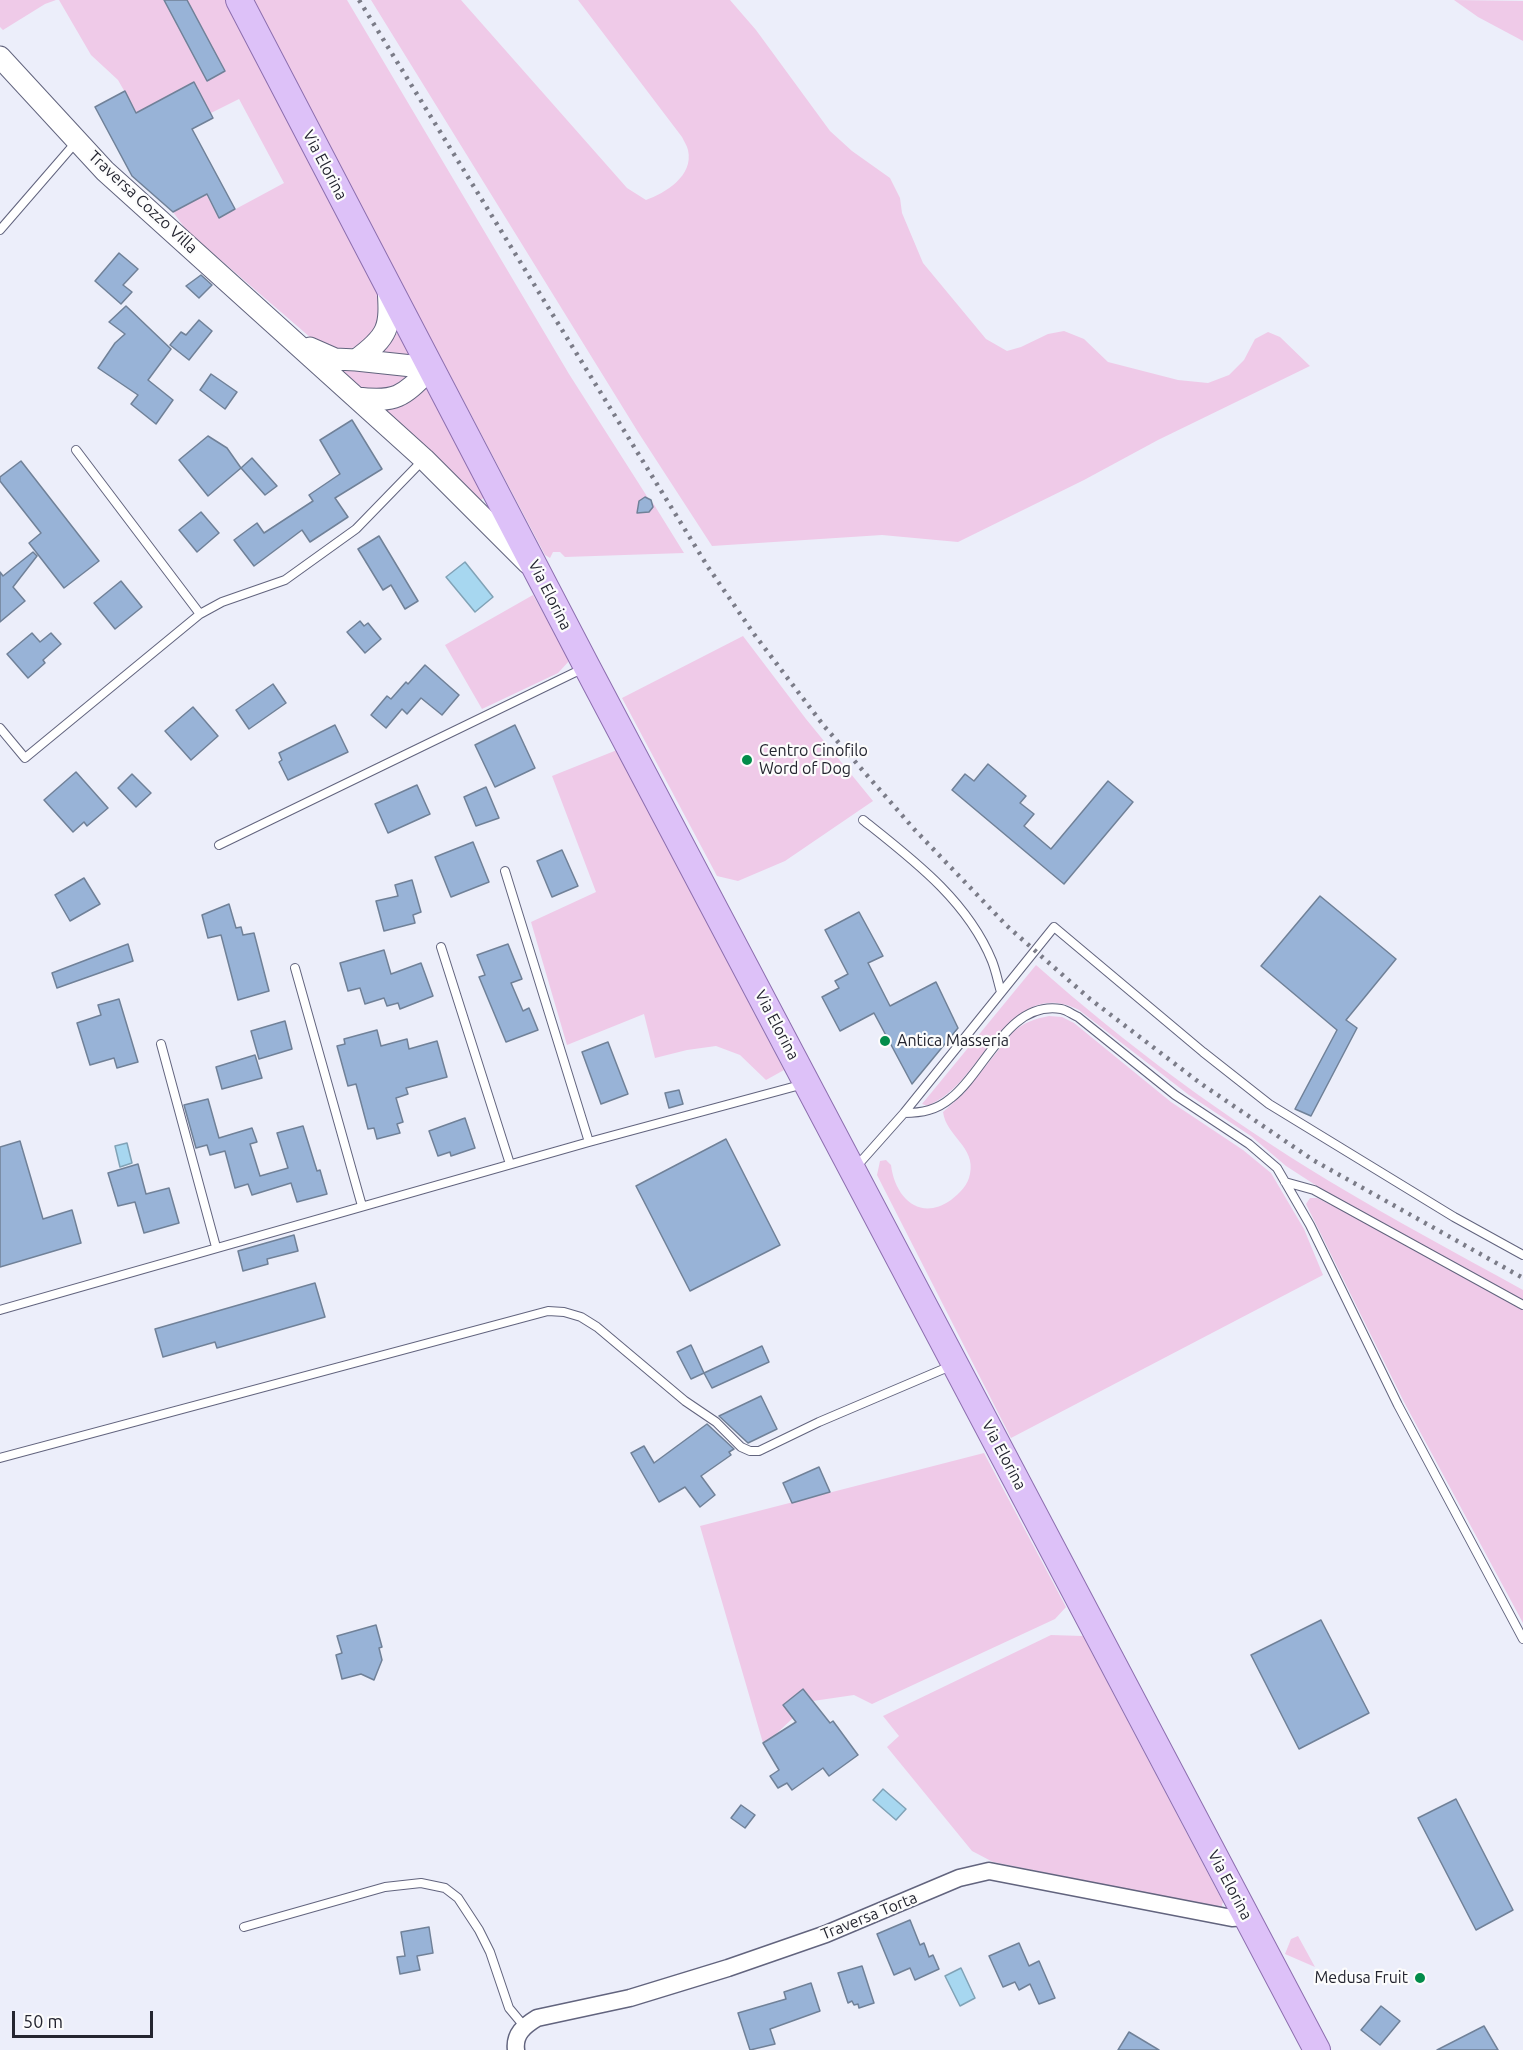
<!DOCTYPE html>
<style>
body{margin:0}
#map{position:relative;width:1523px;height:2050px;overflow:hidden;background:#eceefa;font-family:Ubuntu,sans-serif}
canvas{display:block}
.scale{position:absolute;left:12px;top:2011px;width:141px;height:27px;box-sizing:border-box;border:3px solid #242530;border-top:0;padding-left:8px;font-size:18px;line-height:21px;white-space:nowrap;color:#242530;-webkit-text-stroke:4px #fcfcfc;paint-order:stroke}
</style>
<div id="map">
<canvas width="1523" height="2050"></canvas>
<div class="scale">50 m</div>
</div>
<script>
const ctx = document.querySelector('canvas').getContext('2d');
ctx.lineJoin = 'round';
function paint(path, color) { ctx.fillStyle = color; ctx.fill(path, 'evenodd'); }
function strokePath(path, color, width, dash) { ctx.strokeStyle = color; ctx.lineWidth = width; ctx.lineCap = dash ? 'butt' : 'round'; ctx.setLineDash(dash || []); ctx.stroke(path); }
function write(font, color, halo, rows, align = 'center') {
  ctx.font = font + ' Ubuntu,sans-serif'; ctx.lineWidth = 4.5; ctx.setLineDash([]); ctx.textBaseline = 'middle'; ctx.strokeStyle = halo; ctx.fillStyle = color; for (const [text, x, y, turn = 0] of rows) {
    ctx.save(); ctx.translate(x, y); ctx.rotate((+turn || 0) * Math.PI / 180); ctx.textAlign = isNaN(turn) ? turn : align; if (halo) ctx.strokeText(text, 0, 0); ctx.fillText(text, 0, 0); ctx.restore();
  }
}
paint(new Path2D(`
 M 0,0 L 56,0 L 45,4 L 3,30 L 0,27 Z
 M 59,0 L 228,0 L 380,293 L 378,327 C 352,352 354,353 318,344 L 187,231 L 173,212 L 206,194 L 219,218 L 284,183 L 239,99 L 211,113 L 194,83 L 139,117 L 118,80 L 91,55 Z
 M 252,0 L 347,0 L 569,374 L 648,498 L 641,499 L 638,504 L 639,510 L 646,513 L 651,510 L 653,503 L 684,553 L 565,557 L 560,552 L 553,552 L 550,558 L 545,555 Z
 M 371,0 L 461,0 L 627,188 L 646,200 C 665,193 694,176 688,150 C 687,146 684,141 682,137 L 578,0 L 730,0 L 756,30 L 830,131 L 852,151 L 890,178 L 900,198 L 902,213 L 923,263 L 986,339 L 1007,351 L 1021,347 L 1048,334 L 1064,331 L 1084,339 L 1108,362 L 1178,380 L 1208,383 L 1229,375 L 1244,360 L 1255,339 L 1268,332 L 1280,337 L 1310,366 L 1158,440 L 1084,480 L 958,542 L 882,535 L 712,546 L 638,432 Z
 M 1454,0 L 1523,1 L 1523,41 L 1478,17 Z
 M 394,334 L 398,334 L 410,354 L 408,357 L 380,352 Z
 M 339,367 L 406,370 L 409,378 L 382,394 L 358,388 L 337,371 Z
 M 424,384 L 484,497 L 481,500 L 477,498 L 384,413 L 387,408 Z
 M 533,595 L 570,660 L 558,673 L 482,709 L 445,645 Z
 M 743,636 L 806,719 L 873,801 L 785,861 L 738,881 L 717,876 L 622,698 Z
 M 617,750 L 784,1070 L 766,1080 L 740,1055 L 716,1046 L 687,1050 L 655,1058 L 644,1014 L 567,1045 L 531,922 L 596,892 L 552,776 Z
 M 1036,965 C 1127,1046 1225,1118 1329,1181 C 1392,1219 1458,1254 1523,1290 L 1523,1300 L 1320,1188 L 1286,1166 L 1251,1136 L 1189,1095 L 1079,1010 C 1016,977 986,1064 947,1094 C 941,1099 934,1102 928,1106 L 922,1104 Z
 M 1049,1016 L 1062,1017 L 1074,1023 L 1171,1102 L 1243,1150 L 1271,1173 L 1304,1229 L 1323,1275 L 1011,1438 L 877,1175 L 880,1161 L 886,1160 L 891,1165 C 895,1198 920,1222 951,1200 C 960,1193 968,1185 970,1174 C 976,1147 946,1136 943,1112 L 964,1093 L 1013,1032 C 1025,1022 1034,1019 1049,1016 Z
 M 1310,1198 L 1317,1198 L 1358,1218 L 1523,1310 L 1523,1623 L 1404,1402 L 1306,1204 Z
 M 984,1453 L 1066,1607 L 1055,1619 L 872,1704 L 854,1695 L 813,1701 L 803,1689 L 783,1705 L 793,1718 L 775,1735 L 763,1743 L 700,1526 Z
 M 1051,1635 L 1083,1636 L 1223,1902 L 1221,1908 L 993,1862 L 972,1851 L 887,1747 L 899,1736 L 883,1716 Z
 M 1298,1936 L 1315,1967 L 1285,1954 L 1291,1939 Z`), '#efcae8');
const water = new Path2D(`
 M 465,562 L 493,597 L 475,612 L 446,577 Z
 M 127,1143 L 132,1163 L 120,1167 L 115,1146 Z
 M 883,1789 L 906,1809 L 896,1820 L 873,1800 Z
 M 961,1968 L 975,1998 L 960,2006 L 945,1976 Z`);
paint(water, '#a7d7f0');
strokePath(water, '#80a2b6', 1.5);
const building = new Path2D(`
 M 164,0 L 187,0 L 225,71 L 207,81 Z
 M 194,82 L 213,118 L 192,129 L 235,209 L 219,218 L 207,194 L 173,212 L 132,176 L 95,107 L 125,91 L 136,113 Z
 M 119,253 L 138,269 L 123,285 L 132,292 L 121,304 L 95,281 Z
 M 201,275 L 212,285 L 199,298 L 186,286 Z
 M 126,306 L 171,349 L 148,380 L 173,400 L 156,424 L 131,404 L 138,395 L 98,368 L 115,343 L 125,334 L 109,322 Z
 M 199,320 L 212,331 L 189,360 L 170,345 L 181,332 L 186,335 Z
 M 211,374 L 237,392 L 225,409 L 200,390 Z
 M 352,420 L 382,469 L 335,498 L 348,517 L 310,542 L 302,530 L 254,566 L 234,540 L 257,523 L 264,533 L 313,501 L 309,495 L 340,474 L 320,440 Z
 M 208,436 L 227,448 L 241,468 L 208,496 L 179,460 Z
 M 252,458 L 277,486 L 265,495 L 241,468 Z
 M 21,461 L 99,561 L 64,588 L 29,543 L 41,533 L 0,481 L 0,477 Z
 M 645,497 L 651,500 L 653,507 L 649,512 L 637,513 L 639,501 Z
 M 201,512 L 219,533 L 197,552 L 179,530 Z
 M 379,536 L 418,601 L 405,609 L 391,585 L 383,590 L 358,549 Z
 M 33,552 L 37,556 L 13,587 L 25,601 L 0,622 L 0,572 L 3,576 Z
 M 121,581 L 142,607 L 115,629 L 94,603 Z
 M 360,621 L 364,626 L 368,623 L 381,639 L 365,653 L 347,632 Z
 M 32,633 L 40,642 L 51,633 L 61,644 L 43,660 L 45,663 L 28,678 L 7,654 Z
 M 425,665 L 459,695 L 442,715 L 421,698 L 407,714 L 402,709 L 386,728 L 371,715 L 387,696 L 391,699 L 406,682 L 408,684 Z
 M 273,684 L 286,703 L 249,729 L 236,710 Z
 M 193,707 L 218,736 L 191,760 L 165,731 Z
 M 335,725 L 348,752 L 288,780 L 279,762 L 282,760 L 279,753 Z
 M 515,725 L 535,768 L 495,787 L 475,745 Z
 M 988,764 L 1026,796 L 1020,803 L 1034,814 L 1024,826 L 1051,849 L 1108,781 L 1133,802 L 1064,884 L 952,790 L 965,774 L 974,781 Z
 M 76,772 L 108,808 L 87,826 L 84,822 L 73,832 L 44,800 Z
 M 132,774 L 151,793 L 136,807 L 118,788 Z
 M 417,785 L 430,814 L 388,833 L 375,804 Z
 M 486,787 L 499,818 L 476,826 L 464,797 Z
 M 473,842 L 489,882 L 451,897 L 435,857 Z
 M 562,850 L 578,886 L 552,897 L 537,861 Z
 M 84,878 L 100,904 L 70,921 L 55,895 Z
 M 412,880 L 421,912 L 413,915 L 415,923 L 384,931 L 376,901 L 398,896 L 395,885 Z
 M 1320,896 L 1396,959 L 1346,1020 L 1357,1028 L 1311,1116 L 1295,1109 L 1337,1030 L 1261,966 Z
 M 229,904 L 236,928 L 241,927 L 243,935 L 254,933 L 269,991 L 238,1000 L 221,935 L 208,938 L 202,915 Z
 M 859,912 L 883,956 L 868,963 L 890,1006 L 936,982 L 958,1028 L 912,1084 L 874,1013 L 840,1031 L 822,997 L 839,988 L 835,981 L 848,974 L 825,930 Z
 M 128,944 L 133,961 L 57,988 L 52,973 Z
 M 508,944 L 522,979 L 511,983 L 523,1011 L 529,1008 L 538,1030 L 506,1042 L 479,977 L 485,975 L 477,955 Z
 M 384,950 L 391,974 L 421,963 L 433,996 L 400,1009 L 398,1003 L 387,1006 L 384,998 L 365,1004 L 360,988 L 348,991 L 340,963 Z
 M 119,999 L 138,1062 L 117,1068 L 114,1058 L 90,1065 L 77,1023 L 101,1015 L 98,1005 Z
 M 285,1021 L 292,1049 L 259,1059 L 251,1031 Z
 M 377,1030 L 381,1046 L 407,1039 L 409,1049 L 437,1041 L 447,1077 L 406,1088 L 408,1094 L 396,1098 L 403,1122 L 397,1124 L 400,1133 L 377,1139 L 374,1128 L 368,1129 L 356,1084 L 348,1086 L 337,1046 L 345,1044 L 344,1039 Z
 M 608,1042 L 628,1094 L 601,1104 L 582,1052 Z
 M 255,1055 L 262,1078 L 222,1089 L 216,1067 Z
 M 679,1090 L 683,1104 L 669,1108 L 665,1093 Z
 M 208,1099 L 219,1138 L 252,1128 L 257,1142 L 250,1144 L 260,1176 L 288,1168 L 277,1133 L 303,1126 L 317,1171 L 320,1170 L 327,1194 L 297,1202 L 291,1183 L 252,1195 L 248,1184 L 235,1188 L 225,1151 L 210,1155 L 207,1145 L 196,1148 L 184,1105 Z
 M 465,1118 L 475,1148 L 451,1156 L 450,1152 L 438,1156 L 429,1131 Z
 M 726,1139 L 780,1245 L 690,1291 L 636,1186 Z
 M 20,1141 L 43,1219 L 72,1210 L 81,1243 L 0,1267 L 0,1147 Z
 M 138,1164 L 146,1194 L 169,1188 L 179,1223 L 144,1233 L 135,1202 L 118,1206 L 108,1173 Z
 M 294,1235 L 298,1251 L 267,1259 L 268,1264 L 243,1271 L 238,1251 Z
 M 315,1283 L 325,1317 L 217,1348 L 215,1342 L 163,1357 L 155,1329 Z
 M 691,1345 L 704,1373 L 691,1379 L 677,1352 Z
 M 762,1346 L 769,1362 L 712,1388 L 704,1373 Z
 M 761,1396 L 777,1429 L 748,1443 L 719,1416 Z
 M 707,1424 L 734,1449 L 729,1452 L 731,1455 L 701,1476 L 715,1495 L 700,1507 L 685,1487 L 659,1502 L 631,1453 L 644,1446 L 654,1463 Z
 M 819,1467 L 830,1492 L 792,1503 L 783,1483 Z
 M 1321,1620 L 1369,1713 L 1299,1749 L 1251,1655 Z
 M 376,1625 L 382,1647 L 379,1648 L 382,1660 L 374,1680 L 361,1674 L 342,1679 L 336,1655 L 342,1653 L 337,1636 Z
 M 803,1689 L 830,1723 L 833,1721 L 858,1755 L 829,1776 L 823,1768 L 792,1790 L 787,1783 L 778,1788 L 770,1776 L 779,1770 L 763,1743 L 796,1722 L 783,1705 Z
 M 1456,1799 L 1513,1910 L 1476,1930 L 1418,1818 Z
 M 741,1805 L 755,1815 L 745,1828 L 731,1818 Z
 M 910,1920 L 920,1945 L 924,1943 L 929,1957 L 933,1955 L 939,1969 L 915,1980 L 910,1968 L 894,1975 L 877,1934 Z
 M 429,1927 L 433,1953 L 417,1956 L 420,1970 L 400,1974 L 397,1957 L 405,1956 L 401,1932 Z
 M 1019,1943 L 1029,1966 L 1039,1961 L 1055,1998 L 1039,2004 L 1030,1984 L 1019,1990 L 1015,1982 L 1003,1987 L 989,1956 Z
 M 862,1966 L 874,2003 L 859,2008 L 858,2004 L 854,2005 L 852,2001 L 848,2003 L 838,1973 Z
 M 811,1983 L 820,2011 L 770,2029 L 775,2044 L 750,2050 L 738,2013 L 786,1999 L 784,1992 Z
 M 1381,2006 L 1400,2021 L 1380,2045 L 1361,2030 Z
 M 1484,2026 L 1498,2050 L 1437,2050 Z
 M 1129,2032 L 1159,2050 L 1118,2050 Z`);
paint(building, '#98b3d7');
strokePath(building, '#708198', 1.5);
const service = new Path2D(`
 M 0,230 L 77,141
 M 76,450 L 200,614
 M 0,728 L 25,758 L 200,614 L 222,602 L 285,580 L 356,529 L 424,459
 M 863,820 C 912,859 967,900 992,961 C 996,971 998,982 1001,992
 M 219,845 L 584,668
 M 505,871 L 589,1142
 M 441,947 L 510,1164
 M 295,968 L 362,1206
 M 161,1044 L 216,1247
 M 904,1113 C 922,1113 937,1110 951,1098 C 985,1072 1008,1000 1061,1009 C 1067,1010 1073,1015 1078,1017 L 1175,1095 L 1249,1144 L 1277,1168 L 1310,1225 L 1398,1405 L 1523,1639
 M 856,1167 L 904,1113 L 1054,927 L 1203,1052 L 1269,1104 L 1454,1217 L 1523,1255
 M 1285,1182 L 1314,1190 L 1523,1305
 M 0,1310 L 589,1142 L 804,1084
 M 0,1458 L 548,1311 L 564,1312 L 581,1317 L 597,1327 L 685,1401 L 716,1422 L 741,1447 L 750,1451 L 759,1451 L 819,1422 L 953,1365
 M 244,1927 L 385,1887 L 421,1883 L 445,1888 L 458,1898 L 479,1930 L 490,1952 L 509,2008 L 524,2026`);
const minor = new Path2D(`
 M 516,2050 C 514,2034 524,2026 537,2018 L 630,1998 L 728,1968 L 826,1934 L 959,1878 L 989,1871 L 1232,1918 L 1246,1917`);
const tertiary = new Path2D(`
 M 0,57 L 105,171 L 424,459 L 528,563
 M 310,348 L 335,359 L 356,360 C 389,336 391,327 388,288
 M 356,360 L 431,368
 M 357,398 C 398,403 403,396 431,368`);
const primary = new Path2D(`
 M 239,0 L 587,667 L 1317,2050`);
strokePath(service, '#62647e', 10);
strokePath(minor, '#62647e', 19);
strokePath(tertiary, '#62647e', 23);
strokePath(primary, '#8d6faf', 28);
strokePath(service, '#fff', 8);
strokePath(minor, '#fff', 16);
strokePath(tertiary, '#fff', 21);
strokePath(primary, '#ddc1f8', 26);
strokePath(new Path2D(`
 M 359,0 L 708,567 L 754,634 L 824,726 L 914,829 L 1007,926 L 1090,999 L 1200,1083 L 1313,1160 L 1523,1278`), '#7b7c88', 4.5, [3, 6]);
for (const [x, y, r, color] of [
 [747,760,6,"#028c4a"],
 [885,1041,6,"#028c4a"],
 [1420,1978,6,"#028c4a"]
]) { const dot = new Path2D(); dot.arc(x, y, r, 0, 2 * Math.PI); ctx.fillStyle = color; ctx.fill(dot); strokePath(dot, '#fcfcfc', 2); }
write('16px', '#242530', '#fcfcfc', [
 ["Via Elorina",325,165,62],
 ["Traversa Cozzo Villa",143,202,43],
 ["Via Elorina",550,595,63],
 ["Via Elorina",777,1025,62],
 ["Via Elorina",1004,1455,62],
 ["Via Elorina",1230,1885,62],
 ["Traversa Torta",869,1916,-22]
]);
write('16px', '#242530', '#fcfcfc', [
 ["Centro Cinofilo",759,751],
 ["Word of Dog",759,769],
 ["Antica Masseria",897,1041],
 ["Medusa Fruit",1408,1978,"right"]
], 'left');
</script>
